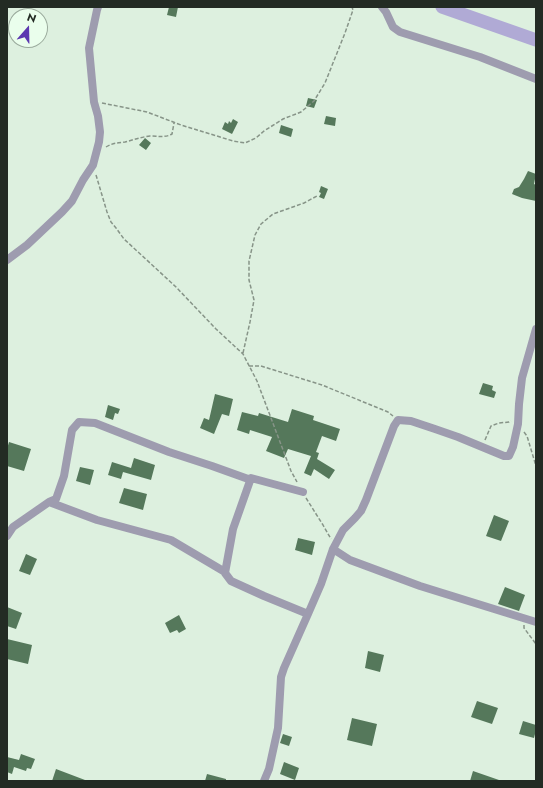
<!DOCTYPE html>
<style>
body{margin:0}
#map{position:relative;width:543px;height:788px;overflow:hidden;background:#ddf0df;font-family:Jost,sans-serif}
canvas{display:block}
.frame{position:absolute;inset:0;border:8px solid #232b24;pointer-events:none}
.north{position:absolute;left:8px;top:8px;width:40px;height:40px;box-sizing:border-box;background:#eafeec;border:1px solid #9aaa9c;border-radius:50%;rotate:20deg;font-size:11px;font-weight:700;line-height:16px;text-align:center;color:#232b24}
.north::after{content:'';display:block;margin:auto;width:14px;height:18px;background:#5c38b0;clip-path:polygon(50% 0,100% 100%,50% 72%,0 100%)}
</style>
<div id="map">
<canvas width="543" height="788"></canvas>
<div class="frame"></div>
<div class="north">N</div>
</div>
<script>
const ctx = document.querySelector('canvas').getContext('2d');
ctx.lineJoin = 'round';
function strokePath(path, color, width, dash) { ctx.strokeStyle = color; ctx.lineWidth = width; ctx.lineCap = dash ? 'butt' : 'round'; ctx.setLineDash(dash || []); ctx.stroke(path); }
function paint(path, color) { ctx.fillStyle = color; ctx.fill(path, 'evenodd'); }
strokePath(new Path2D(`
 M 442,7 L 536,40`), '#b0aad5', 13);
paint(new Path2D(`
 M 169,7 L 178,7 L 176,17 L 167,15 Z
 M 308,98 L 317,100 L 314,108 L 306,106 Z
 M 326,116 L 336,118 L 335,126 L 324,124 Z
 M 233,119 L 238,122 L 232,134 L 222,129 L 225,122 L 228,124 L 229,121 L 231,123 Z
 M 281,125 L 293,129 L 291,137 L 279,133 Z
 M 145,138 L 151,143 L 146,150 L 139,145 Z
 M 528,171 L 536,174 L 534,184 L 536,185 L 536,201 L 522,198 L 512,194 L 514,189 L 519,187 L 524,179 Z
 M 321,186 L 328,189 L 324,199 L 319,197 L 321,193 L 319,192 Z
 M 483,383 L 493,386 L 492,390 L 496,392 L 494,398 L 479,394 Z
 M 215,394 L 233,399 L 229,416 L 222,414 L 214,434 L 200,428 L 204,418 L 209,420 Z
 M 108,405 L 120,409 L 118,414 L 115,413 L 113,420 L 105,417 Z
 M 292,409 L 314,416 L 313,420 L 340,429 L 336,441 L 322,436 L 316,452 L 319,453 L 317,459 L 335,470 L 329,479 L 314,469 L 311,476 L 304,473 L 311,456 L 288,449 L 284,458 L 266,451 L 272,437 L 250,430 L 249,434 L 237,430 L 242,412 L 258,416 L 259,413 L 288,422 Z
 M 9,442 L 31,449 L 24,471 L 7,466 L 7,449 Z
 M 134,458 L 155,465 L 151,480 L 123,472 L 121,479 L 108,475 L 112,462 L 131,468 Z
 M 80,467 L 94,470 L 90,485 L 76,481 Z
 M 124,488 L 147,494 L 143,510 L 119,503 Z
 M 494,515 L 509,521 L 501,541 L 486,536 Z
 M 298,538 L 315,542 L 312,555 L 295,550 Z
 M 26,554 L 37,559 L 30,575 L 19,571 Z
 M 505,587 L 525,595 L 519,611 L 498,604 Z
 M 7,607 L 22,613 L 16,629 L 7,626 Z
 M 179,615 L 186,629 L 179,633 L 177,630 L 170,633 L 165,623 Z
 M 7,639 L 32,645 L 28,664 L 7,659 Z
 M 368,651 L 384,655 L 380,672 L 365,668 Z
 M 477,701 L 498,708 L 492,724 L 471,717 Z
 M 352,718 L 377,724 L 372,746 L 347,740 Z
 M 523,721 L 536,725 L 536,730 L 534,738 L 519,734 Z
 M 283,734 L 292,737 L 289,746 L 280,743 Z
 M 21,754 L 35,759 L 31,769 L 27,768 L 26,771 L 14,767 L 12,774 L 7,772 L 7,757 L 19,760 Z
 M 284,762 L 299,768 L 295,780 L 280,774 Z
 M 56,769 L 85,780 L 85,781 L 52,781 Z
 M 473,771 L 499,780 L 499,781 L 470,781 Z
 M 207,774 L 226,779 L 226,781 L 205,781 Z`), '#55785b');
strokePath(new Path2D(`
 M 102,103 L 147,112 L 181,125 L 233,141 L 245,143 L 256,138 L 264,131 L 283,119 L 301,112 L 314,101 L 325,83 L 345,33 L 353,10 L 352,7
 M 106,147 C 112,143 118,143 125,142 C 133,140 141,137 150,136 C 158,136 165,138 172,134 L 174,123
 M 96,175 L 107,212 L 111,222 L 116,228 L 124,239 L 176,287 L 216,329 L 243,354 L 257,381 L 291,471 L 297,482
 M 243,353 L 250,322 L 254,300 L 249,280 L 249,261 L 255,235 L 261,224 L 273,214 L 304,203 L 317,196
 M 249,366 L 261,366 L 322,385 L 388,412 L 393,416
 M 524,432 L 527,436 L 536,466
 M 485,440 L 491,426 L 499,423 L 509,422 L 511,421
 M 306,498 L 323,525 L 331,539
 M 524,625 L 524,628 L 536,644`), '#879488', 1.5, [4, 2]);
strokePath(new Path2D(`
 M 382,7 L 386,12 L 393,27 L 400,32 L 480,57 L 536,79
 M 7,260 L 27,245 L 62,212 L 72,201 L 83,180 L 93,165 L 99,142 L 100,132 L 98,116 L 94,102 L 89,48 L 97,10 L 98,7
 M 303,492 L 251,478 L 233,529 L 225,573 L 231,581 L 264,596 L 308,614
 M 7,536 L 13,527 L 49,502
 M 333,549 L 350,560 L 420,586 L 536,622
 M 225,572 L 171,540 L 97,520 L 49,502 L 56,499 L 64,476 L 72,430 L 79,422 L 95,423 L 169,452 L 212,466 L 251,480
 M 264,781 L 269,769 L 276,737 L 278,728 L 281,677 L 284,668 L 308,614 L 321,584 L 333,549 L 343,530 L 355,518 L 361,511 L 366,500 L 394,426 L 398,420 L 411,421 L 435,429 L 458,437 L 504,456 L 509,456 L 513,447 L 518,424 L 519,404 L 522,378 L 536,329`), '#9e9caf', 8);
</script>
